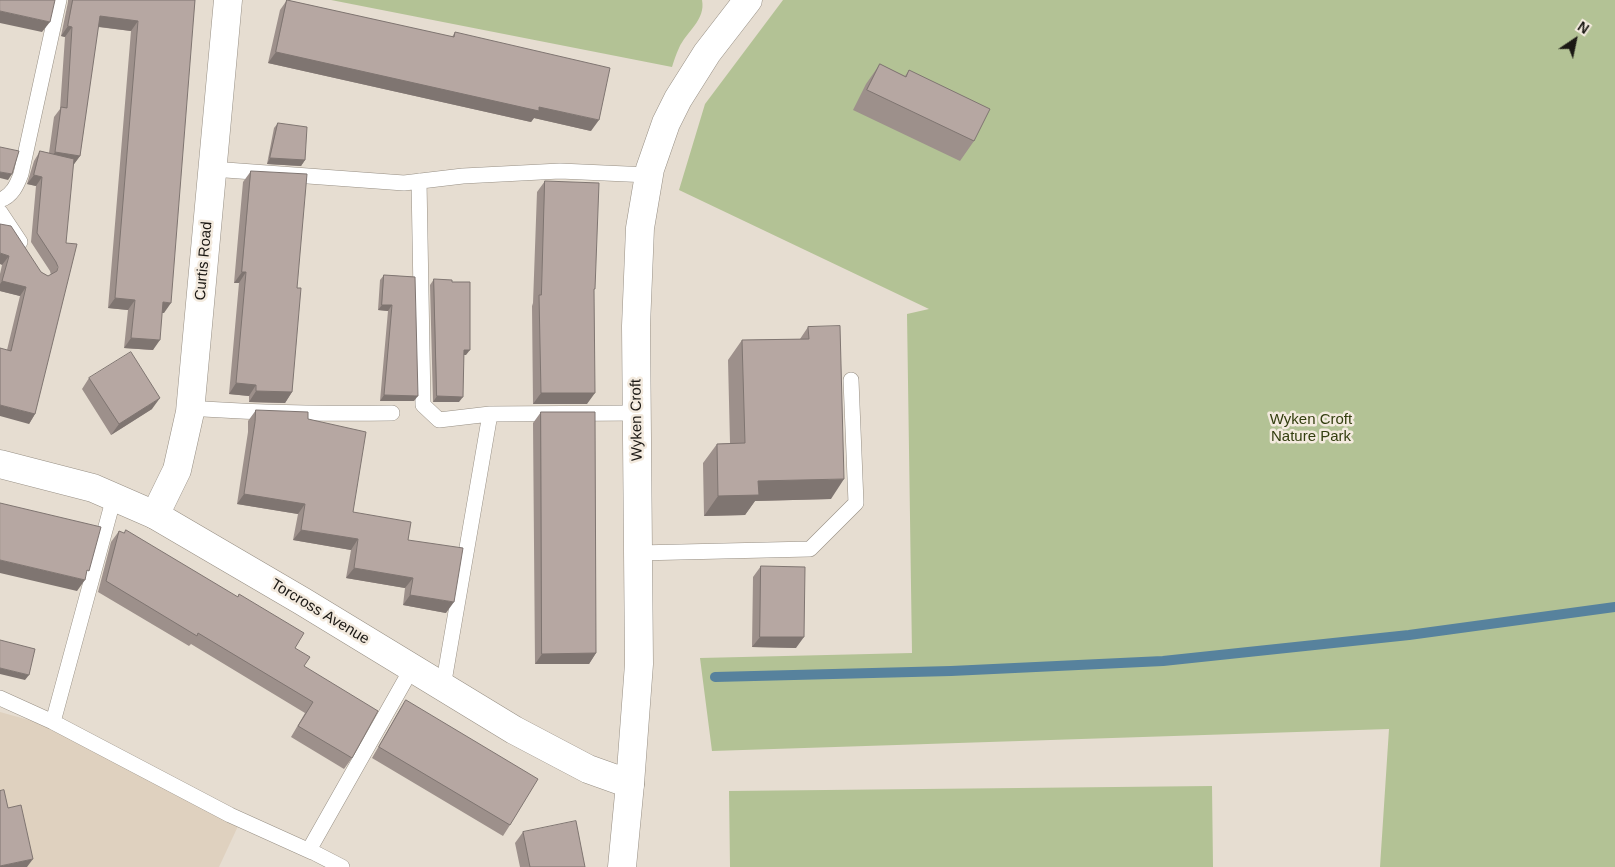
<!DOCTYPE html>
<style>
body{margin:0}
#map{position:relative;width:1615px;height:867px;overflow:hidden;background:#e6ddd1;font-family:Helvetica,sans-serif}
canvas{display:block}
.north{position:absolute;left:1550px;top:15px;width:50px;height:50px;-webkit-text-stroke:4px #f3eade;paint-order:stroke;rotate:34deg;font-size:14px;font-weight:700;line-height:20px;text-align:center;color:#1b1814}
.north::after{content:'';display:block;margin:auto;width:18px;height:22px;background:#1b1814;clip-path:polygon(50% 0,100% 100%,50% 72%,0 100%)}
</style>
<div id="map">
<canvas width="1615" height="867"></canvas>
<div class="north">N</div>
</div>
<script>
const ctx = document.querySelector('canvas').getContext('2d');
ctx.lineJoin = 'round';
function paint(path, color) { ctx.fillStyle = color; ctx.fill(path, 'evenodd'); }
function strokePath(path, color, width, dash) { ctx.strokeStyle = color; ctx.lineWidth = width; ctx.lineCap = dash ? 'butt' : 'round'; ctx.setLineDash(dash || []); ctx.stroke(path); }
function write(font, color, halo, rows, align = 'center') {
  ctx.font = font + ' Helvetica,sans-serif'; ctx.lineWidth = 5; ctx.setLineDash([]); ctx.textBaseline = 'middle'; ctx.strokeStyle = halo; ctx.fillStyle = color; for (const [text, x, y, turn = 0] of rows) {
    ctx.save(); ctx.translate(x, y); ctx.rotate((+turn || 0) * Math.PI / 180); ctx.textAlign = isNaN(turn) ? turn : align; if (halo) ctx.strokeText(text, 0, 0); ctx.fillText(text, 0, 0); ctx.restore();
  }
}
paint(new Path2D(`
 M 0,712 L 47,725 L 239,824 L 219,867 L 0,867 Z`), '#dfd1bf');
paint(new Path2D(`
 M 331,0 L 702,0 C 706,20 686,32 679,48 C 676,54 674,61 672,67 Z
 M 783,0 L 1615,0 L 1615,867 L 1380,867 L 1389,729 L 712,751 L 700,658 L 912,653 L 907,314 L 929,309 L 679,190 L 705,104 Z
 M 1212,786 L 1213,867 L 730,867 L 729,791 Z`), '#b3c295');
strokePath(new Path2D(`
 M 715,677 L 951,671 L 1163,661 L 1409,635 L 1615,607`), '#57829d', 10);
const service = new Path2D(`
 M 212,169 L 404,183 L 463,176 L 560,171 L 649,175
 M 419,181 L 423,405 L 439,420 L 490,414
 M 0,200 C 12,196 17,185 21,174 L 59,0
 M 0,212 L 20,242
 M 190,408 C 257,413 325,414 392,413
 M 114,497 L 53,722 L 230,815 L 312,852
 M 638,553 L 810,549 L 856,503 L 851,380
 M 443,687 L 490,414 L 637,413
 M 0,698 L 53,722
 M 342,867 L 309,850 L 412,668`);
const minor = new Path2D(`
 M 155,515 L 177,470 L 190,412 L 228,0
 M 622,867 L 630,784`);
const tertiary = new Path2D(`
 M 0,464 L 93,488 L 155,515 L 302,601 L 514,730 L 588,769 L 630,784 L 639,664 L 636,326 L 640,228 L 650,169 L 666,123 L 678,99 L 707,53 L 748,0`);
strokePath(service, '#978f84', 16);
strokePath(minor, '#978f84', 29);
strokePath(tertiary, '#978f84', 29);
strokePath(service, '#fff', 15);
strokePath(minor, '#fff', 28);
strokePath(tertiary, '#fff', 28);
paint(new Path2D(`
 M 68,0 L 195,0 L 164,313 L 162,313 L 153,350 L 124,348 L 128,310 L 108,308 L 131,31 L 98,27 L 80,156 L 73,165 L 35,414 L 29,424 L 7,350 L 20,296 L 0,291 L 0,274 L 2,265 L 0,224 L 41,272 L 48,276 L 51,275 L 50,271 L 31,242 L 36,186 L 27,184 L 34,161 L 40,151 L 49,153 L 54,117 L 60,109 L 65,37 L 61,36 L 68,2 Z
 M 287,0 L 452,37 L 455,32 L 591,131 L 534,118 L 531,122 L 268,63 L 280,10 Z
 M 880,64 L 905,76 L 909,70 L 974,141 L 960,161 L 853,110 L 866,84 Z
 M 278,123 L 305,160 L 301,166 L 267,164 L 274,128 Z
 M 251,171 L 297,288 L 292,392 L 285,403 L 249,402 L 249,396 L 229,394 L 239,283 L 234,283 L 243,182 Z
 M 545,181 L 594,291 L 587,404 L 533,404 L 532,306 L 533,303 L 537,192 Z
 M 384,275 L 415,277 L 414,401 L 380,401 L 388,311 L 378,310 L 380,280 Z
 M 434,279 L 466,355 L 464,355 L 459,402 L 433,402 L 430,285 Z
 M 808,327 L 831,499 L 755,501 L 745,515 L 704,516 L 703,463 L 717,444 L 730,443 L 728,360 L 742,340 L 800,339 Z
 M 89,378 L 152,409 L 111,435 L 82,389 Z
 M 256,410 L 308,419 L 353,512 L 408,540 L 446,613 L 403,605 L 405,588 L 346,578 L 351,550 L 293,540 L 298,514 L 237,504 L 248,432 L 248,421 Z
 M 541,412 L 596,653 L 589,664 L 535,664 L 533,423 Z
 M 119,531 L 295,648 L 352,758 L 344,769 L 291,737 L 305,713 L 191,644 L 189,646 L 98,592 L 111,542 Z
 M 761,566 L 796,648 L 752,647 L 753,577 Z
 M 406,700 L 510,825 L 503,836 L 372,758 L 399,711 Z
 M 523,832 L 585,867 L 520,867 L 515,843 Z`), '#9d908b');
paint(new Path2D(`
 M 0,11 L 50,22 L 42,32 L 0,23 Z
 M 100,16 L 138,21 L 131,31 L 93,26 Z
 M 68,26 L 72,27 L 65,37 L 61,36 Z
 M 276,52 L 539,107 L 599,120 L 591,131 L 534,118 L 531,122 L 268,63 Z
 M 55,152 L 80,156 L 72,167 L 47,163 Z
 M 270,158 L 305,160 L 301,166 L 267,164 Z
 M 0,172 L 12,174 L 8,180 L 0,178 Z
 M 34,175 L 42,177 L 36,186 L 27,184 Z
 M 0,253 L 9,256 L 2,265 L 0,264 Z
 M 242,272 L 246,272 L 239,283 L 234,283 Z
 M 2,281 L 26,287 L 20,296 L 0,291 L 0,284 Z
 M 115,298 L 135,300 L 128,310 L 108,308 Z
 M 163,302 L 171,303 L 164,313 L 156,313 Z
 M 382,305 L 392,305 L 388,311 L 378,310 Z
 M 131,338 L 160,340 L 153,350 L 124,348 Z
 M 464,350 L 470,350 L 466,355 L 460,355 Z
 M 236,383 L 256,385 L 249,396 L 229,394 Z
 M 256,391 L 292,392 L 285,403 L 249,402 Z
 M 541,393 L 595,393 L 587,404 L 533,404 Z
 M 384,395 L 418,396 L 414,401 L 380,401 Z
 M 437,396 L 463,397 L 459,402 L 433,402 Z
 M 160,398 L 152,409 L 111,435 L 119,424 Z
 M 0,405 L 35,414 L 29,424 L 0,416 Z
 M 844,479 L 831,499 L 755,501 L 745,515 L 704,516 L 718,496 L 758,481 Z
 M 244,494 L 305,504 L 298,514 L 237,504 Z
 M 301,530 L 358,539 L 351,550 L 293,540 Z
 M 0,560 L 85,580 L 77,591 L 0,573 Z
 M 354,568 L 413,578 L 405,588 L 346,578 Z
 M 410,595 L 454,602 L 446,613 L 403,605 Z
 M 760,637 L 804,637 L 796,648 L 752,647 Z
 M 596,653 L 589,664 L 535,664 L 542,654 Z
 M 0,668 L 29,675 L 25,680 L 0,674 Z
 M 33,859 L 27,867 L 0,867 L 0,866 Z`), '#7f7571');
const building = new Path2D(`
 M 0,0 L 55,0 L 50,22 L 0,11 Z
 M 73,0 L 195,0 L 171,303 L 163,302 L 160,340 L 131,338 L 135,300 L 115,298 L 138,21 L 100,16 L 80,156 L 55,152 L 61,107 L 67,108 L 72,27 L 68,26 Z
 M 287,0 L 454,37 L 455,32 L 610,68 L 599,120 L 539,107 L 539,111 L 276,52 Z
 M 880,64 L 906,77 L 909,70 L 990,109 L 974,141 L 867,90 Z
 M 278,123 L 307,127 L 305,160 L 270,158 Z
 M 0,147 L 19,151 L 12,174 L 0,172 Z
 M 40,151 L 74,159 L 66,243 L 77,244 L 35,414 L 0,405 L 0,348 L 11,351 L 26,287 L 2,281 L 9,256 L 0,253 L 0,224 L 11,226 L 41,272 L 48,276 L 57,271 L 58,267 L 56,262 L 37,233 L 42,177 L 34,175 Z
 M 251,171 L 307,174 L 297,288 L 301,288 L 292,392 L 256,391 L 256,385 L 236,383 L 246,272 L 242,272 Z
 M 545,181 L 599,183 L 595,289 L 594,289 L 595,393 L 541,393 L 539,295 L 541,295 Z
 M 384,275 L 415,277 L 418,396 L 384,395 L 392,305 L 382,305 Z
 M 434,279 L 452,280 L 452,282 L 470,282 L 470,350 L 464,350 L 463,397 L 437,396 Z
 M 840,326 L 844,479 L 758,481 L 759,495 L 718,496 L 717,444 L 745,443 L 742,340 L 809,339 L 808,327 Z
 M 131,352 L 160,398 L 119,424 L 89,378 Z
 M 256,410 L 308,412 L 308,419 L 366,432 L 353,512 L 411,522 L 408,540 L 463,548 L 454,602 L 410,595 L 413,578 L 354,568 L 358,539 L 301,530 L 305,504 L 244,494 L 255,422 Z
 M 541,412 L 595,412 L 596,653 L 542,654 Z
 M 0,503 L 101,527 L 89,571 L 87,570 L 85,580 L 0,560 Z
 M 126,530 L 238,597 L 239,594 L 304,633 L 295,648 L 310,657 L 304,666 L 378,711 L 352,758 L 298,726 L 313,702 L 198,633 L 197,636 L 106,581 L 119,531 L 124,533 Z
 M 761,566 L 805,567 L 804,637 L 760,637 Z
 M 0,640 L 35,649 L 29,675 L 0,668 Z
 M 406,700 L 538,779 L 510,825 L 379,747 Z
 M 4,790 L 8,808 L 21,805 L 33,859 L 0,866 L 0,791 Z
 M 576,821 L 585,867 L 530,867 L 523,832 Z`);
paint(building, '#b6a7a2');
strokePath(building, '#7f7571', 1);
write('15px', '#1b1814', '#f3eade', [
 ["Curtis Road",204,261,-85],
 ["Wyken Croft",637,420,-91],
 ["Torcross Avenue",320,612,31]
]);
write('15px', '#333e0f', '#f3eade', [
 ["Wyken Croft",1311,420],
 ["Nature Park",1311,437]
]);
</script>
